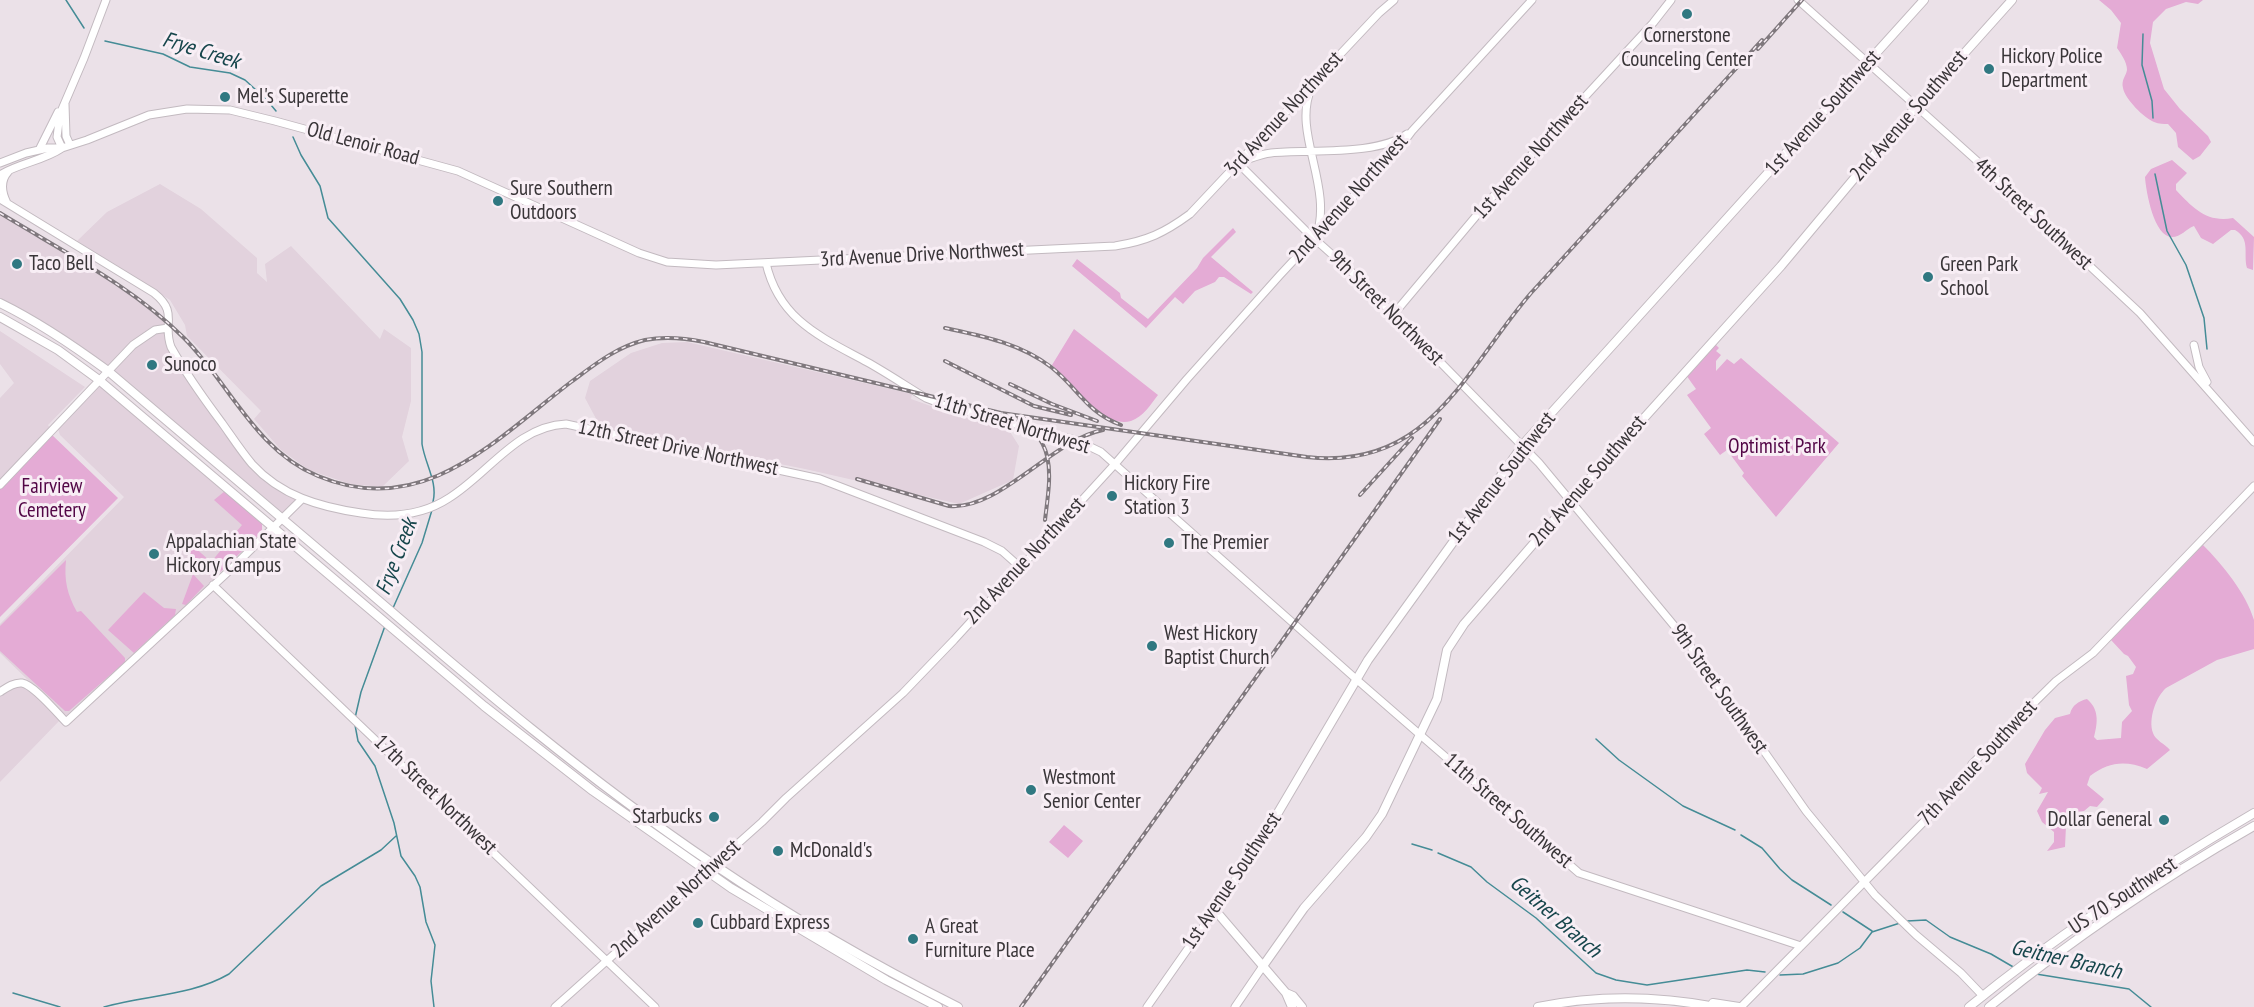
<!DOCTYPE html>
<style>
body{margin:0}
canvas{display:block;background:#ebe1e8}
</style>
<canvas width="2254" height="1007"></canvas>
<script>
const ctx = document.querySelector('canvas').getContext('2d');
ctx.lineJoin = 'round';
function paint(path, color) { ctx.fillStyle = color; ctx.fill(path, 'evenodd'); }
function strokePath(path, color, width, dash) { ctx.strokeStyle = color; ctx.lineWidth = width; ctx.lineCap = dash ? 'butt' : 'round'; ctx.setLineDash(dash || []); ctx.stroke(path); }
function write(font, color, halo, rows, align = 'center') {
  ctx.font = font + ' "PT Sans Narrow",sans-serif'; ctx.lineWidth = 6; ctx.setLineDash([]); ctx.textBaseline = 'middle'; ctx.strokeStyle = halo; ctx.fillStyle = color; for (const [text, x, y, turn = 0] of rows) {
    ctx.save(); ctx.translate(x, y); ctx.rotate((+turn || 0) * Math.PI / 180); ctx.textAlign = isNaN(turn) ? turn : align; if (halo) ctx.strokeText(text, 0, 0); ctx.fillText(text, 0, 0); ctx.restore();
  }
}
paint(new Path2D(`
 M 160,184 L 201,209 L 257,258 L 257,273 L 267,282 L 265,264 L 291,246 L 380,339 L 384,329 L 411,348 L 411,401 L 402,437 L 409,461 L 382,487 L 350,484 L 309,470 L 281,450 L 254,419 L 261,411 L 187,336 L 185,325 L 170,300 L 77,241 L 107,212 Z
 M 0,213 L 130,293 L 169,324 L 171,347 L 253,465 L 302,499 L 283,519 L 108,371 L 0,303 Z
 M 0,331 L 85,387 L 48,425 L 51,430 L 0,485 L 0,398 L 14,383 L 0,364 Z
 M 687,342 L 912,394 L 911,399 L 945,411 L 1007,427 L 1019,446 L 1013,480 L 959,504 L 805,469 L 601,428 L 585,398 L 590,381 L 631,353 L 662,343 Z
 M 99,387 L 105,388 L 262,524 L 262,532 L 158,633 L 67,715 L 63,714 L 0,653 L 0,624 L 124,497 L 60,435 L 58,429 Z
 M 23,683 L 62,718 L 0,782 L 0,692 Z`), '#e2d2dd');
paint(new Path2D(`
 M 2099,0 L 2203,0 L 2198,4 L 2186,2 L 2166,9 L 2153,22 L 2150,43 L 2164,89 L 2180,109 L 2208,136 L 2211,142 L 2200,156 L 2193,160 L 2178,147 L 2176,133 L 2168,124 C 2164,124 2159,124 2154,122 C 2144,118 2125,99 2123,88 C 2121,80 2126,76 2127,70 C 2127,62 2121,54 2117,48 L 2121,23 L 2111,10 Z
 M 2172,160 L 2187,173 L 2176,184 L 2176,190 C 2193,208 2207,223 2233,218 L 2254,237 L 2253,270 L 2247,268 C 2243,254 2251,239 2235,230 L 2231,230 L 2213,244 L 2201,238 L 2194,226 C 2186,229 2181,237 2172,237 C 2154,237 2146,192 2145,177 L 2151,169 Z
 M 1233,228 L 1236,232 L 1211,257 L 1253,292 L 1251,294 L 1224,277 L 1219,277 L 1215,282 L 1195,291 L 1183,304 L 1175,297 L 1146,328 L 1072,266 L 1077,259 L 1120,293 L 1121,298 L 1148,319 L 1197,268 L 1203,258 Z
 M 1074,329 L 1158,395 C 1151,404 1143,417 1131,421 C 1103,430 1070,381 1052,365 Z
 M 1715,344 L 1719,348 L 1716,351 L 1721,355 L 1716,361 L 1716,371 L 1727,359 L 1734,364 L 1741,358 L 1839,443 L 1776,517 L 1742,476 L 1744,473 L 1727,450 L 1720,455 L 1704,434 L 1711,428 L 1687,395 L 1696,389 L 1686,375 Z
 M 51,434 L 118,498 L 0,617 L 0,489 Z
 M 225,491 L 262,524 L 262,532 L 217,575 L 212,577 L 201,569 L 200,564 L 173,536 L 176,534 L 181,535 L 211,562 L 242,525 L 214,500 Z
 M 2203,545 C 2222,564 2246,593 2254,620 C 2254,628 2254,640 2254,649 L 2217,660 L 2166,688 C 2156,697 2148,719 2153,733 C 2155,740 2165,744 2170,750 L 2147,769 C 2125,760 2109,762 2090,776 L 2087,785 L 2104,799 L 2097,807 L 2090,806 L 2084,811 L 2075,812 L 2066,826 L 2065,847 L 2047,851 L 2054,842 L 2054,832 L 2042,822 L 2037,811 L 2048,792 L 2039,794 L 2042,788 L 2027,773 L 2025,764 L 2045,730 L 2055,718 L 2070,714 C 2072,705 2079,701 2087,699 C 2099,709 2098,722 2094,737 L 2097,740 L 2121,738 L 2122,722 L 2132,711 L 2129,705 L 2126,676 L 2133,674 L 2136,667 L 2128,656 L 2124,654 L 2111,640 Z
 M 66,560 C 64,580 67,594 77,612 L 81,611 L 125,658 L 125,662 L 69,711 L 65,711 L 0,651 L 0,626 Z
 M 193,574 L 204,586 L 186,605 L 182,604 Z
 M 144,592 L 164,608 L 176,609 L 175,615 L 134,653 L 108,630 Z
 M 1064,825 L 1083,841 L 1068,858 L 1049,842 Z`), '#e4abd5');
strokePath(new Path2D(`
 M 66,0 L 84,28
 M 2143,34 L 2142,65 L 2152,101 L 2153,118
 M 105,41 L 163,54 L 190,67 L 230,73 L 245,80 L 266,99 L 276,111
 M 293,137 L 301,155 L 320,186 L 328,218 L 400,299 L 413,320 L 419,334 L 422,352 L 422,444 C 425,464 438,482 433,502
 M 2155,174 L 2167,231 L 2186,265 L 2204,318 L 2207,349
 M 393,608 L 422,543 L 432,510
 M 355,718 L 361,692 L 385,626
 M 355,725 L 358,741 L 375,766 L 394,823 L 401,856 L 415,876 L 420,887 L 426,922 L 435,945 L 431,981 L 434,1007
 M 1596,739 L 1619,760 L 1683,806 L 1735,830
 M 1741,835 L 1762,848 L 1780,869 L 1792,880 L 1831,905
 M 1412,844 L 1432,850
 M 1438,853 L 1471,867 L 1487,882 L 1536,918 L 1596,973 L 1616,980 L 1647,985 L 1747,970 L 1765,972
 M 1843,912 L 1872,931
 M 1907,921 L 1926,920 L 1950,937 L 1991,954 L 2015,968
 M 2036,974 L 2129,989 L 2151,1007
 M 1780,975 L 1803,974 L 1838,963 L 1860,948 L 1872,932 L 1900,923
 M 13,993 L 60,1007
 M 104,1007 C 146,995 191,996 229,974 L 321,886 L 381,850 L 396,836`), '#458c96', 1.5);
const secondary = new Path2D(`
 M 1798,0 L 1986,169 L 2140,313 L 2254,442
 M 1311,89 C 1292,133 1334,187 1316,237
 M 65,104 L 66,136 L 70,145
 M 62,148 L 57,137 L 60,114 L 84,58 L 106,0
 M 39,150 L 58,112
 M 1240,162 C 1250,159 1260,154 1271,153 C 1309,149 1377,156 1407,134
 M 0,163 L 26,153 L 48,148 L 62,148 L 87,140 L 149,115 L 187,109 L 230,110 L 275,121 L 458,171 L 639,253 L 667,262 L 716,265 L 1115,246 C 1147,241 1164,233 1190,214 L 1379,13 L 1394,0
 M 1238,163 L 1308,233 L 1355,275 L 1539,463 L 1686,640 L 1806,811 L 1875,895 L 1916,935 L 1961,973 L 1983,996
 M 0,175 C 19,163 43,161 62,148
 M 0,199 L 154,293 C 179,313 162,323 171,347 C 186,374 204,399 222,423 C 232,437 241,451 252,464 C 281,496 320,507 361,513 C 392,518 423,515 449,498 C 488,474 517,426 566,424 L 820,479 L 984,542 L 1002,551 L 1020,567
 M 7,203 C 2,193 0,181 8,172
 M 766,263 C 779,320 821,337 867,362 C 887,373 906,386 926,398 L 947,406 L 1076,440 L 1101,452 L 1356,679 L 1579,873 L 1801,946
 M 1393,315 L 1487,203 L 1653,23 L 1671,0
 M 2194,345 L 2199,367 L 2207,382
 M 0,485 L 133,345 L 155,330 L 168,328
 M 213,585 L 655,1007
 M 0,692 C 6,688 14,682 22,683 C 34,685 57,713 66,722 L 229,571 L 302,499
 M 555,1007 L 762,822 L 786,798 L 903,693 L 954,640 L 1115,464 L 1187,379 L 1280,275 L 1403,143 L 1412,131 L 1532,0
 M 1147,1007 L 1215,910
 M 1235,1007 L 1263,966
 M 1741,1007 L 1959,786 L 1972,764 L 2056,681 L 2093,653 L 2254,486`);
const primary = new Path2D(`
 M 1263,966 L 1304,908 L 1366,837 L 1382,814 L 1437,699 L 1447,650 L 1464,624 L 1599,468 L 1781,266 L 1883,144 L 2012,0
 M 1286,993 L 1292,1007
 M 1302,1007 L 1293,996 L 1286,993 L 1215,910 L 1256,850 L 1368,660 L 1526,441 L 1924,0
 M 1969,1007 C 2058,934 2155,871 2254,813
 M 1989,1007 C 2072,939 2161,879 2254,826`);
const highway = new Path2D(`
 M 0,303 C 39,322 74,346 108,371 C 191,441 274,511 357,582 C 472,681 587,779 713,864 C 791,917 874,965 958,1007
 M 0,317 L 58,350 L 99,380 L 484,706 L 593,791 L 731,888 L 886,980 L 938,1007
 M 1713,1003 L 1739,1007
 M 1538,1007 C 1597,995 1657,996 1716,1007`);
strokePath(secondary, '#c3bac0', 9);
strokePath(primary, '#c3bac0', 10);
strokePath(highway, '#c3bac0', 10);
strokePath(secondary, '#fff', 7);
strokePath(primary, '#fff', 8);
strokePath(highway, '#fff', 8);
const rail = new Path2D(`
 M 1758,49 L 1802,0
 M 0,213 C 62,251 132,286 184,338 C 230,384 255,450 318,476 C 423,520 495,440 571,382 C 594,365 616,347 645,340 C 665,336 685,338 704,342 L 1001,413 L 1307,457 C 1429,471 1464,371 1531,293 L 1762,40
 M 945,328 C 982,336 1020,343 1051,367 C 1078,388 1086,412 1121,425
 M 945,361 L 1034,406 L 1071,415
 M 1010,384 L 1052,404 L 1097,421
 M 1012,417 C 1059,438 1050,478 1045,520
 M 857,479 L 949,506 C 999,511 1052,440 1103,430
 M 1360,495 L 1412,438
 M 1021,1007 L 1440,419`);
strokePath(rail, '#7f787d', 4);
strokePath(rail, '#f8eef5', 1.5, [4.5]);
for (const [x, y, r, color] of [
 [1687,14,6,"#307881"],
 [1989,69,6,"#307881"],
 [225,97,6,"#307881"],
 [498,201,6,"#307881"],
 [17,264,6,"#307881"],
 [1928,277,6,"#307881"],
 [152,365,6,"#307881"],
 [1112,496,6,"#307881"],
 [1169,543,6,"#307881"],
 [154,554,6,"#307881"],
 [1152,646,6,"#307881"],
 [1031,790,6,"#307881"],
 [714,817,6,"#307881"],
 [2164,820,6,"#307881"],
 [778,851,6,"#307881"],
 [698,923,6,"#307881"],
 [913,939,6,"#307881"]
]) { const dot = new Path2D(); dot.arc(x, y, r, 0, 2 * Math.PI); ctx.fillStyle = color; ctx.fill(dot); strokePath(dot, '#f8eef5', 2); }
write('21px', '#393538', '#f8eef5', [
 ["Cornerstone",1687,36,"center"],
 ["Counceling Center",1687,60,"center"],
 ["Hickory Police",2001,57],
 ["Department",2001,81],
 ["Mel's Superette",237,97],
 ["Sure Southern",510,189],
 ["Outdoors",510,213],
 ["Taco Bell",29,264],
 ["Green Park",1940,265],
 ["School",1940,289],
 ["Sunoco",164,365],
 ["Hickory Fire",1124,484],
 ["Station 3",1124,508],
 ["Appalachian State",166,542],
 ["Hickory Campus",166,566],
 ["The Premier",1181,543],
 ["West Hickory",1164,634],
 ["Baptist Church",1164,658],
 ["Westmont",1043,778],
 ["Senior Center",1043,802],
 ["Starbucks",702,817,"right"],
 ["Dollar General",2152,820,"right"],
 ["McDonald's",790,851],
 ["Cubbard Express",710,923],
 ["A Great",925,927],
 ["Furniture Place",925,951]
], 'left');
write('21px', '#393538', '#f8eef5', [
 ["1st Avenue Southwest",1823,113,-48],
 ["3rd Avenue Northwest",1284,114,-47],
 ["2nd Avenue Southwest",1909,116,-49],
 ["Old Lenoir Road",363,144,15],
 ["1st Avenue Northwest",1531,157,-48],
 ["2nd Avenue Northwest",1349,199,-48],
 ["4th Street Southwest",2033,214,43],
 ["3rd Avenue Drive Northwest",922,255,-3],
 ["9th Street Northwest",1386,308,45],
 ["11th Street Northwest",1012,424,17],
 ["12th Street Drive Northwest",678,448,12],
 ["1st Avenue Southwest",1502,478,-52],
 ["2nd Avenue Southwest",1588,481,-49],
 ["2nd Avenue Northwest",1025,561,-47],
 ["9th Street Southwest",1719,689,55],
 ["7th Avenue Southwest",1978,763,-47],
 ["17th Street Northwest",435,795,44],
 ["11th Street Southwest",1508,811,41],
 ["1st Avenue Southwest",1232,881,-56],
 ["US 70 Southwest",2123,896,-33],
 ["2nd Avenue Northwest",676,899,-42]
]);
write('21px', '#520646', '#f8eef5', [
 ["Optimist Park",1777,447],
 ["Fairview",52,487],
 ["Cemetery",52,511]
]);
write('italic 22px', '#17464c', '#f8eef5', [
 ["Frye Creek",201,51,17],
 ["Frye Creek",397,557,-69],
 ["Geitner Branch",1555,917,41],
 ["Geitner Branch",2066,960,13]
]);
</script>
